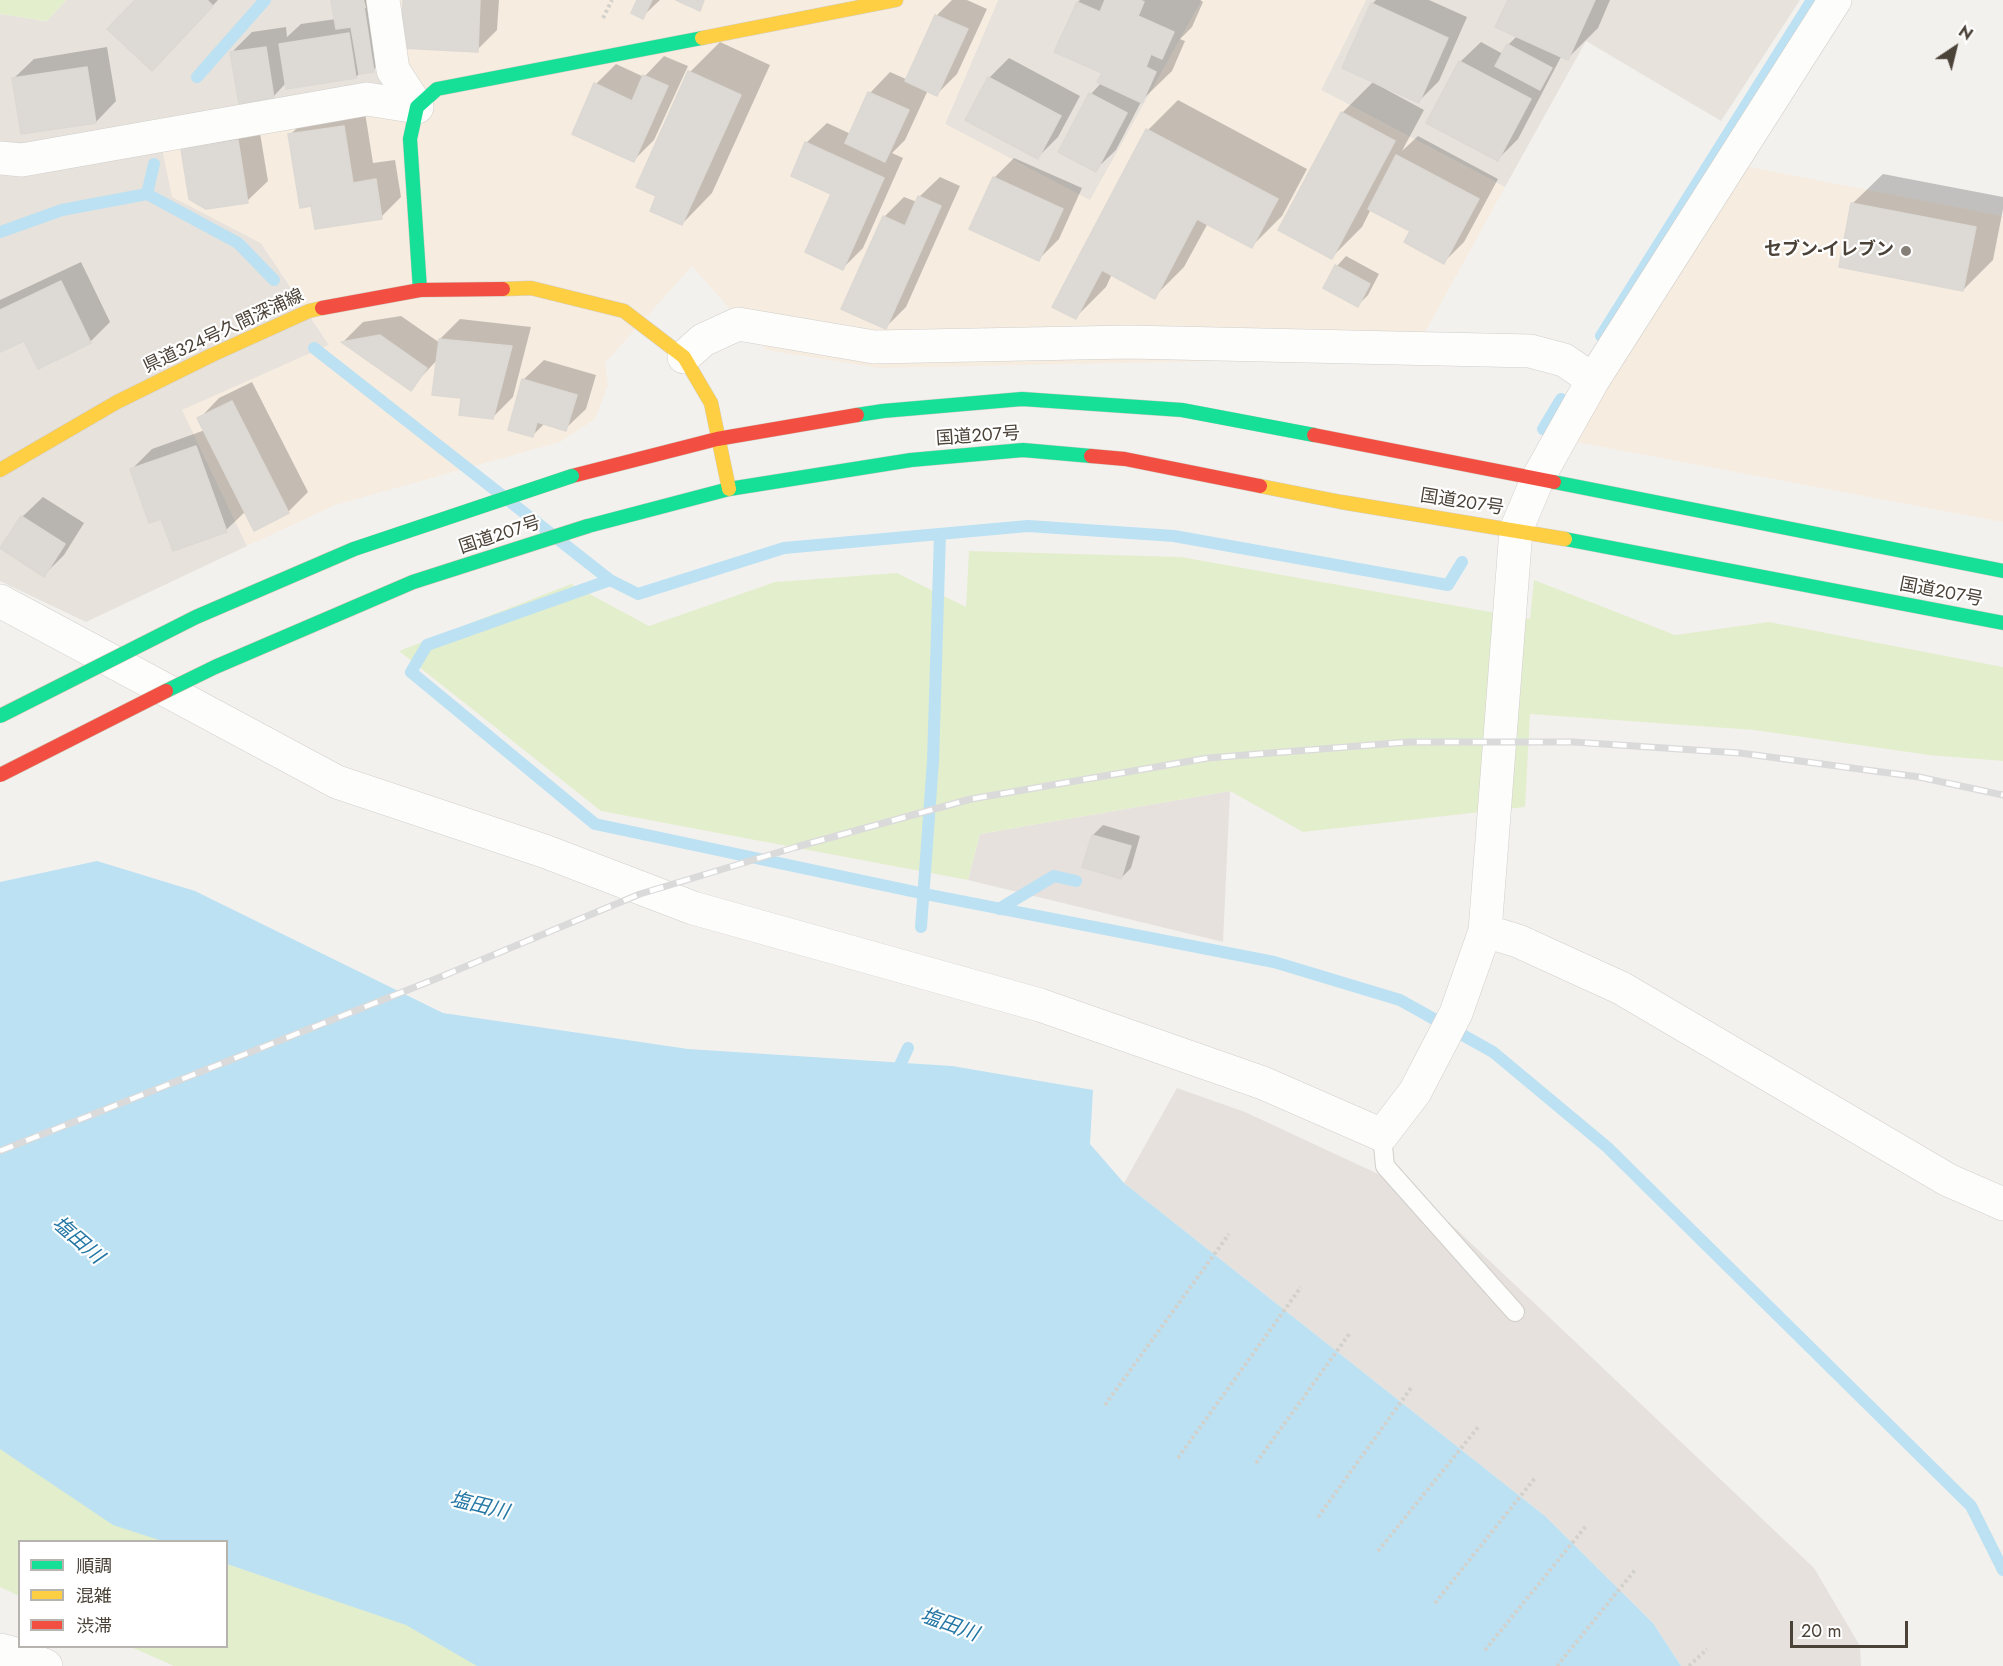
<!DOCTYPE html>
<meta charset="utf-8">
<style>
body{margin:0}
#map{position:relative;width:2003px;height:1666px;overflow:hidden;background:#f3f1ee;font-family:Jost,"Noto Sans JP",sans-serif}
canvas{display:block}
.legend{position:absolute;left:18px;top:1540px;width:210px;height:108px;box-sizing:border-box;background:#fff;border:2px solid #b7b3af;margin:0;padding:8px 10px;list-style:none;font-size:18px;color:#4b4238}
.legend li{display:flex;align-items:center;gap:12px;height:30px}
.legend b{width:30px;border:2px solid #b7b3af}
.north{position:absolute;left:1925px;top:18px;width:60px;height:60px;-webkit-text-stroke:4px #fff;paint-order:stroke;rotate:35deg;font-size:16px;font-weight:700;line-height:24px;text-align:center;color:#4b4238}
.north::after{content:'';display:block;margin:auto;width:21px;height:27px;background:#4b4238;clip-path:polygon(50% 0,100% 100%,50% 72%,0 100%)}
.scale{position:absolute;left:1790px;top:1621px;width:118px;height:27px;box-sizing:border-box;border:3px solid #4b4238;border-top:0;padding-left:8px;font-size:18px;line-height:21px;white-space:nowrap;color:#4b4238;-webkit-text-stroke:4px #fff;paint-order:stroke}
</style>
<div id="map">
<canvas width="2003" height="1666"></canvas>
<ul class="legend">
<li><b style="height:8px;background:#16e098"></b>順調</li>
<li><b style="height:8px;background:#ffcf43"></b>混雑</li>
<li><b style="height:8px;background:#f24e42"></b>渋滞</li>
</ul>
<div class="north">N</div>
<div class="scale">20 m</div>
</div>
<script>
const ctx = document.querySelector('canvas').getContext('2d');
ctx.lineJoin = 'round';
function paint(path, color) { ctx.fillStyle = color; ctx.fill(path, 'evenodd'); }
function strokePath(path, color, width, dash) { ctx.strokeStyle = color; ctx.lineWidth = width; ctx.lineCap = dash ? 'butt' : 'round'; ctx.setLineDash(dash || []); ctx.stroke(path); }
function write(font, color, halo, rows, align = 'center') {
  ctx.font = font + ' Jost,"Noto Sans JP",sans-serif'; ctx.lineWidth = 4.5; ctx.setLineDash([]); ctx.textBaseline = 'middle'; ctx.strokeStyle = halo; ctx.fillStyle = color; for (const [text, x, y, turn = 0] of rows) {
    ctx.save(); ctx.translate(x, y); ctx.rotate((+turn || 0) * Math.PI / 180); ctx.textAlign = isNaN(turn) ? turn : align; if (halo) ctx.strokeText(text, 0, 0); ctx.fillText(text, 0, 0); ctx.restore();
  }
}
paint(new Path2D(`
 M 66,0 L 393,0 L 400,72 L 366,115 L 173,197 L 261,243 L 329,345 L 183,410 L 247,546 L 86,622 L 0,581 L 0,14 L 47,21 Z
 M 998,0 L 1202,0 L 1090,201 L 945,124 Z
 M 1366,0 L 1800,0 L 1721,121 L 1586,41 L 1505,187 L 1321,90 Z`), '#e7e2db');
paint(new Path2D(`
 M 393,0 L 998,0 L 945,124 L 1090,200 L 1202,0 L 1366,0 L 1321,90 L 1505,187 L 1429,325 L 1407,357 L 879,368 L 766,350 L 692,266 L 605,363 L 608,385 L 595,419 L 560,442 L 335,505 L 247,546 L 182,410 L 329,345 L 261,243 L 172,197 L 161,144 L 366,115 L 400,72 Z
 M 1744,166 L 2003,216 L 2003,522 L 1571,441 Z`), '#f6ece0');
paint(new Path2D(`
 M 1230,791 L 1223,942 L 968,880 L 980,834 Z
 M 1177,1088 L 1245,1112 L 1417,1192 L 1814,1568 L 1860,1646 L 1861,1666 L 1681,1666 L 1653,1623 L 1545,1516 L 1124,1183 Z`), '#e6e1dd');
paint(new Path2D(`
 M 0,0 L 66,0 L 47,21 L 0,14 Z
 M 969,551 L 1181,557 L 1530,619 L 1534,580 L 1675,635 L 1769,622 L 2003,667 L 2003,761 L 1929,755 L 1754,730 L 1530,714 L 1525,807 L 1303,832 L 1230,791 L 980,834 L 968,880 L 601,811 L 399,651 L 571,584 L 649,626 L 775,582 L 897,573 L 966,607 Z
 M 0,1361 L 722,1666 L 174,1666 L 131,1647 L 226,1646 L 226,1542 L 20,1542 L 19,1596 L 0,1587 Z`), '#e3eecd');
paint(new Path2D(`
 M 97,861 L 195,891 L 443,1013 L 688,1049 L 952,1066 L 1093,1090 L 1090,1144 L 1124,1183 L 1545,1516 L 1653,1623 L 1681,1666 L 477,1666 L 406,1625 L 227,1564 L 226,1542 L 162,1541 L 113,1525 L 0,1449 L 0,882 Z`), '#bce1f3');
paint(new Path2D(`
 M 137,0 L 218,0 L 172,49 Z
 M 332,0 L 361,0 L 362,8 L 366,8 L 364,0 L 386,0 L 394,50 L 373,70 L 360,73 L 356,77 L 286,83 L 273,97 L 232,52 L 252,32 L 286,27 L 287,37 L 301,24 L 336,19 Z
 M 405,0 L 499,0 L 497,30 L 477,50 Z
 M 639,0 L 660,0 L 642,17 Z
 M 952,0 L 967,0 L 987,9 L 957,74 L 937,94 L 928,90 L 905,140 L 892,153 L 903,158 L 863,248 L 843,268 L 833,193 L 806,143 L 827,123 L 851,134 L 870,93 L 890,72 L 908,80 L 937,15 Z
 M 1080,0 L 1200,0 L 1203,2 L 1192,27 L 1180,39 L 1185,41 L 1172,71 L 1142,100 L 1116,150 L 1095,170 L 1060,151 L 1091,94 L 1102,82 L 1104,72 L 1078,2 Z
 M 1376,0 L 1429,0 L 1467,17 L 1439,81 L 1419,101 L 1377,82 L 1376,84 L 1424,110 L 1402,151 L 1418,136 L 1498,179 L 1464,242 L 1444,262 L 1412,230 L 1371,209 L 1362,227 L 1332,257 L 1342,113 L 1374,81 L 1372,4 Z
 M 1509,0 L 1610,0 L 1598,28 L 1568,58 L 1562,55 L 1518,139 L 1498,159 L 1460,62 L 1481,42 L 1503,54 L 1508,45 L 1518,35 Z
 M 720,42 L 770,65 L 712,193 L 682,224 L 658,195 L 690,72 Z
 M 107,47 L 116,101 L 96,122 L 13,79 L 34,59 Z
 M 664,56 L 688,66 L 654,140 L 634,160 L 596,84 L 616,64 L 644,77 Z
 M 1009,58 L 1080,96 L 1058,137 L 1038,157 L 989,78 Z
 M 1178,100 L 1307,169 L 1282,216 L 1252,246 L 1208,223 L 1184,267 L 1154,297 L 1112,274 L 1106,287 L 1076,317 L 1148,130 Z
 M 364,106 L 373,163 L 395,160 L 401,197 L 381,217 L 290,135 L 310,115 Z
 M 258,121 L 268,181 L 247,201 L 183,150 L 203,130 Z
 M 1014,158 L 1082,188 L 1059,239 L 1039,259 L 994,178 Z
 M 1883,174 L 2003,197 L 2003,209 L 1993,260 L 1963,290 L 1852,204 Z
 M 940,177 L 960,186 L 906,307 L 885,328 L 884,217 L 904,197 L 917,202 L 919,197 Z
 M 1346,256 L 1379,274 L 1368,295 L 1358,305 L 1325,288 L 1337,266 Z
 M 81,262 L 110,322 L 90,342 L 25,339 L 0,351 L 0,300 Z
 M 401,316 L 440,343 L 440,339 L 460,319 L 531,327 L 513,397 L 493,417 L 462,397 L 438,359 L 410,389 L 343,342 L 363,322 Z
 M 544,360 L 596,375 L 586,409 L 565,429 L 545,423 L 532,436 L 523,380 Z
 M 252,382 L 308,492 L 288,512 L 246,511 L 226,530 L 162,517 L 131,470 L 152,449 L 205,430 L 199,419 L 219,398 Z
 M 43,497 L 84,523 L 64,555 L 44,575 L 2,547 L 22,517 Z
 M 1103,825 L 1140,836 L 1131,868 L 1121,878 L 1084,866 L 1093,835 Z`), '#0003');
strokePath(new Path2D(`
 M 197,77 L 265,0
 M 147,194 L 154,164
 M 0,232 L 62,210 L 147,194 L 238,243 L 274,280
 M 1601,336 L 1812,0
 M 314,348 L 610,580 L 638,594 L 784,548 L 1028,526 L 1174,536 L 1448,585 L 1462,562
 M 1543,429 L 1561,399
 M 610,580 L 427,645 L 411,672 L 595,824 L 925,894 L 1274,962 L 1400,1000 L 1493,1052 L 1607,1147 L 1971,1506 L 2003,1570
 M 999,909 L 1054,876 L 1076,881
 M 921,927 L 933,761 L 940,534
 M 894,1078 L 908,1048`), '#bce1f3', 12);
const building = new Path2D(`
 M 135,0 L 207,0 L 213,6 L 152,71 L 107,29 Z
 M 331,0 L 363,0 L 374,72 L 359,74 L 351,27 L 336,29 Z
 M 403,0 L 480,0 L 478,52 L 401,48 Z
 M 637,0 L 652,0 L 643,19 L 631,13 Z
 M 676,0 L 704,0 L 700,11 Z
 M 1105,0 L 1140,0 L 1144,2 L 1138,16 L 1174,32 L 1162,59 L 1151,54 L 1146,67 L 1156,72 L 1142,103 L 1097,82 L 1102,73 L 1054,52 L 1077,2 L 1100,12 Z
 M 1508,0 L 1595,0 L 1568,60 L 1495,27 Z
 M 1371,3 L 1448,38 L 1419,103 L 1342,68 Z
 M 935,15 L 968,29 L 937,96 L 905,81 Z
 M 349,33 L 356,78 L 286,89 L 279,44 Z
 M 1507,44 L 1552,68 L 1540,90 L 1495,66 Z
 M 266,47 L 274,98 L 239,104 L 230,52 Z
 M 1459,61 L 1531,99 L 1498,161 L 1426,123 Z
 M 87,67 L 96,123 L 21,134 L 12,78 Z
 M 688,71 L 741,95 L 682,225 L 650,211 L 656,196 L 636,187 Z
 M 643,75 L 668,86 L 634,162 L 572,134 L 594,83 L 632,101 Z
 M 988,77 L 1061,116 L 1038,159 L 965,120 Z
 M 868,92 L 909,110 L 885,162 L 845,143 Z
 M 1089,93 L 1127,113 L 1096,172 L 1058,152 Z
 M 1341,112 L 1395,141 L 1332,259 L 1278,230 Z
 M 344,126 L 353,183 L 376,179 L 382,219 L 315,229 L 311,206 L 300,208 L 288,134 Z
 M 1146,129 L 1278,199 L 1252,248 L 1197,219 L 1155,299 L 1102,270 L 1076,319 L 1052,307 Z
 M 238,140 L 248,203 L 206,209 L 189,199 L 181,149 Z
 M 805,142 L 884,178 L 843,270 L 805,252 L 831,194 L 791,176 Z
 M 1396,155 L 1479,199 L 1444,264 L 1404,242 L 1410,231 L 1368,209 Z
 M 993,177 L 1063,209 L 1039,261 L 969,229 Z
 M 918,196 L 941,206 L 886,329 L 841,309 L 883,216 L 905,226 Z
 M 1851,203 L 1976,227 L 1963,291 L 1839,267 Z
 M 1335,265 L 1370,284 L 1358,307 L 1323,288 Z
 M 61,281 L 91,343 L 38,369 L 24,341 L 0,352 L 0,310 Z
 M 380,335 L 427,368 L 411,391 L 341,342 Z
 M 439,339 L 512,346 L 493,419 L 459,415 L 461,398 L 432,395 Z
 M 522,379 L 577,395 L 566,431 L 537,422 L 533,437 L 508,430 Z
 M 232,401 L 289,513 L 254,531 L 197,418 Z
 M 196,446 L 227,532 L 173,551 L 161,519 L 149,523 L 130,469 Z
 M 21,516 L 65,544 L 44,577 L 0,548 Z
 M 1092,835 L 1131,846 L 1121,879 L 1082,867 Z`);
paint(building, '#dddad6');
strokePath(building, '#dcd8d3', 1.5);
const lane = new Path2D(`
 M 1382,1135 L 1385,1166 L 1515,1312`);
const street = new Path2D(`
 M 383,0 L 393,70 L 417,107
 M 0,158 L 22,160 L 367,99 L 417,107
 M 684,357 L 703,340 L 738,324 L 874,347 L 1129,342 L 1530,351 L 1564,360 L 1593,380
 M 0,601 L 337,782 L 544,851 L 693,908 L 1040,1005 L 1263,1083 L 1382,1135 L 1415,1092 L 1456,1013 L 1485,931 L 1516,530 L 1538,478 L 1593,380 L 1835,0
 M 1485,931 L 1518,941 L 1621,988 L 1948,1180 L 2003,1204
 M 0,1650 L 20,1655 L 46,1666`);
const fast = new Path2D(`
 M 420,290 L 410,139 L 417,107 L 437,89 L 702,38
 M 857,415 L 883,411 L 1022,399 L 1182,410 L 1314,435
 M 1554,482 L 2003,571
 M 588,526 L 729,489 L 911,460 L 1023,450 L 1091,456
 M 1565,539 L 2003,623`);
const slow = new Path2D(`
 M 702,38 L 896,0
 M 503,289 L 531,288 L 624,311 L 684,357 L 711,403 L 729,489
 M 0,470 L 117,402 L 212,355 L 309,311 L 322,308
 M 1260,486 L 1341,502 L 1565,539`);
const jam = new Path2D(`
 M 322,308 L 420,290 L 503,289
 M 1314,435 L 1554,482
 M 1091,456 L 1125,459 L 1260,486
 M 572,476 L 717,439 L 857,415`);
strokePath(lane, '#d1cfcb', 20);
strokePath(street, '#d1cfcb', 34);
strokePath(fast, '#d3cec4', 15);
strokePath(slow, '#d3cec4', 15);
strokePath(jam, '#d3cec4', 15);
strokePath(new Path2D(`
 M 603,18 L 612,0
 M 1105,1405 L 1229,1234
 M 1178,1458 L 1301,1287
 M 1256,1463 L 1350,1333
 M 1318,1517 L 1411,1388
 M 1378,1551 L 1479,1426
 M 1435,1603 L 1535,1478
 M 1485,1650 L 1586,1526
 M 1557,1666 L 1635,1570
 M 1689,1666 L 1707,1649`), '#d3d1cc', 4, [3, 3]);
strokePath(lane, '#fdfdfc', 18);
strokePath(street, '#fdfdfc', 33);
strokePath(fast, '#16e098', 14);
strokePath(slow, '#ffcf43', 14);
strokePath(jam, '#f24e42', 14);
const rail = new Path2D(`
 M 0,1151 L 438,978 L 640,894 L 796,847 L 971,799 L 1208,758 L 1409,742 L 1573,742 L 1740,753 L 1919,777 L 2003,795`);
strokePath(rail, '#dadada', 7);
strokePath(rail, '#fff', 4.5, [14]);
const fastBridge = new Path2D(`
 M 166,691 L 215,667 L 413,582 L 588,526
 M 0,716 L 196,617 L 354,549 L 572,476`);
const jamBridge = new Path2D(`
 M 0,775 L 166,691`);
strokePath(fastBridge, '#ccbca8', 15, []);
strokePath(jamBridge, '#ccbca8', 15, []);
strokePath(fastBridge, '#16e098', 14);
strokePath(jamBridge, '#f24e42', 14);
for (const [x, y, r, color] of [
 [1906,251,6,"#867f78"]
]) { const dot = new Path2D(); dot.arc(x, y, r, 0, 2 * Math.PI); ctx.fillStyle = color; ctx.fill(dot); strokePath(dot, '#fff', 2); }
write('bold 18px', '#4b4238', '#fff', [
 ["セブン-イレブン",1894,251]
], 'right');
write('18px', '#4b4238', '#fff', [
 ["県道324号久間深浦線",224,332,-25],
 ["国道207号",978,437,-4],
 ["国道207号",1462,503,9],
 ["国道207号",500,536,-18],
 ["国道207号",1941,593,11]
]);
write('italic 20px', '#2578a5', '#fff', [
 ["塩田川",77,1241,41],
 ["塩田川",479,1507,14],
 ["塩田川",949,1626,20]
]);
</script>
